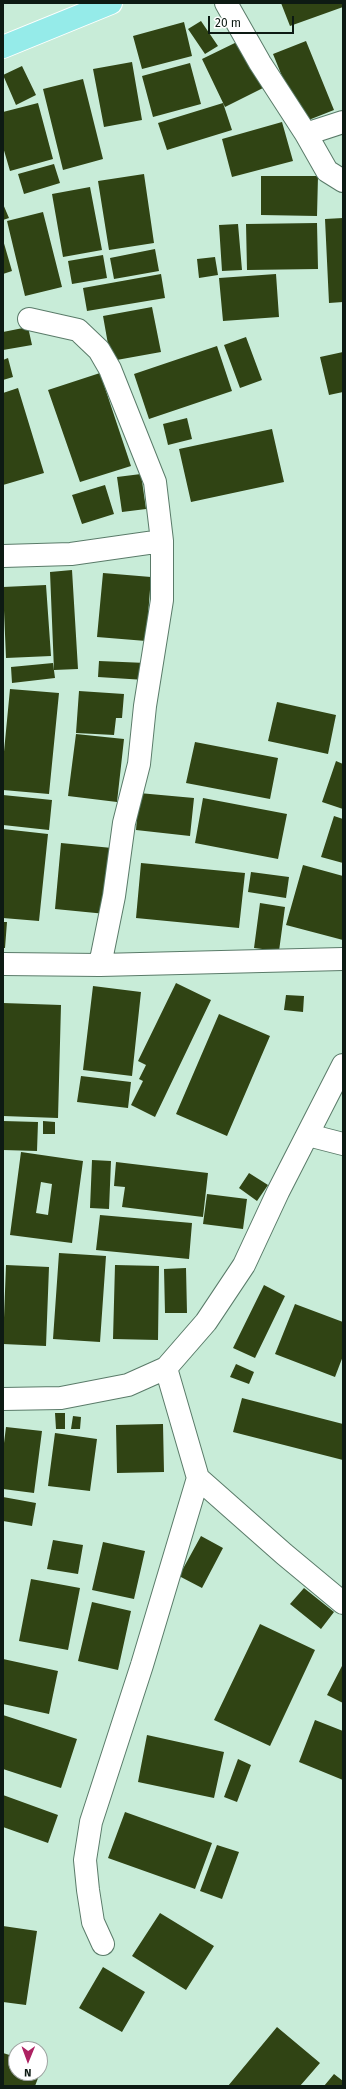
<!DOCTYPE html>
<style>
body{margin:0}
#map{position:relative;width:346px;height:2089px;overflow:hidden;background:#c8ecd8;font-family:"Fira Sans",sans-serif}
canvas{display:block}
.frame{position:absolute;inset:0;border:4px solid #0d1a13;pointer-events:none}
.north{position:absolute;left:8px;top:2041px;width:40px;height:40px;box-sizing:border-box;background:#fff;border:1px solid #9ea3a1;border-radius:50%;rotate:181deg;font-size:11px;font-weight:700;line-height:16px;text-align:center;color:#0d1a13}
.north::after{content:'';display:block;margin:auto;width:14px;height:18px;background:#ad2161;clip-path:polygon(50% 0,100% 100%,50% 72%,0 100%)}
.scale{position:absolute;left:208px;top:16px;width:86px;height:18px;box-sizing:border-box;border:2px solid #0d1a13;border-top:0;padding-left:5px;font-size:12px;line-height:14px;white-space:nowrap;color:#0d1a13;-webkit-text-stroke:3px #fff;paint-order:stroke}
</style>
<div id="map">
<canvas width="346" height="2089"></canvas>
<div class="frame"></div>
<div class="north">N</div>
<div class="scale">20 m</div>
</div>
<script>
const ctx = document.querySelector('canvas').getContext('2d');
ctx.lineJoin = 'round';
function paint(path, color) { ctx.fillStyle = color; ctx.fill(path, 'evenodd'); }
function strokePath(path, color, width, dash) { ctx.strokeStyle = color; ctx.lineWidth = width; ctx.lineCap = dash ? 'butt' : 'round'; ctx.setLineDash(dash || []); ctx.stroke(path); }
paint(new Path2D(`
 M 281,3 L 342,3 L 343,7 L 290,26 Z
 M 201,21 L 218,46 L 205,54 L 188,29 Z
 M 184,22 L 192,56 L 142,69 L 133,36 Z
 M 241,40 L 265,87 L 225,107 L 202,59 Z
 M 306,41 L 334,110 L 301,123 L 273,54 Z
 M 132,62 L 142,120 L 104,127 L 93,69 Z
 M 190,63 L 201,104 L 153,117 L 142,76 Z
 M 22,66 L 36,95 L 16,105 L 3,75 Z
 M 83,79 L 103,159 L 63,170 L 43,89 Z
 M 38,103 L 53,159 L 10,171 L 3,147 L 3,112 Z
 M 223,103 L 232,130 L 167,150 L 158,123 Z
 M 282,122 L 293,161 L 232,177 L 222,139 Z
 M 54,164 L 60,183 L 24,194 L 18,174 Z
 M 144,174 L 154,243 L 109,250 L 98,181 Z
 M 261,176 L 318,176 L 317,216 L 261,215 Z
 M 90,187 L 102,250 L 63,257 L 52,194 Z
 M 3,204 L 9,218 L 3,220 Z
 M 43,212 L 62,287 L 25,296 L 7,221 Z
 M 343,218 L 343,302 L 329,303 L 325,219 Z
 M 317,223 L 318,269 L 247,270 L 246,224 Z
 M 238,224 L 242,270 L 222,271 L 219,225 Z
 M 3,240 L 12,271 L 3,274 Z
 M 155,249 L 159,271 L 114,279 L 110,258 Z
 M 103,255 L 107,278 L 72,284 L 68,261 Z
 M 215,257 L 218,275 L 199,278 L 197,259 Z
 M 161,274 L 165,298 L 87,311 L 83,288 Z
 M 276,274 L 279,317 L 223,321 L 219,278 Z
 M 152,307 L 161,352 L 111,361 L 103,316 Z
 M 28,327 L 32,345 L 3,350 L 3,332 Z
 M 246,337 L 262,380 L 240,388 L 224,345 Z
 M 217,346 L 232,391 L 149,419 L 134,374 Z
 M 343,352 L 343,392 L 329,395 L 320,357 Z
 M 8,358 L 13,377 L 3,380 L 3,360 Z
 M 100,373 L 131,466 L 80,482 L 48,390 Z
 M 18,388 L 44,473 L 3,485 L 3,393 Z
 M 187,418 L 192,439 L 168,445 L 163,424 Z
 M 272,429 L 284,482 L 191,502 L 179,449 Z
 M 141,474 L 146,509 L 122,512 L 117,477 Z
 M 105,485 L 114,514 L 82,524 L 72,495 Z
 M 72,570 L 78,669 L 54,670 L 50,572 Z
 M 103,573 L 151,577 L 146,641 L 97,637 Z
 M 46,585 L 51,656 L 6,658 L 3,587 Z
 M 99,661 L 146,663 L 145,680 L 98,677 Z
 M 53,663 L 55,678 L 12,683 L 11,667 Z
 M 10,689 L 59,693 L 49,794 L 3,790 L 3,762 Z
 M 79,691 L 124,694 L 122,718 L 116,718 L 114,735 L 76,733 Z
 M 277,702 L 336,715 L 328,754 L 268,741 Z
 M 76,734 L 124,739 L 117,802 L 68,796 Z
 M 195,742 L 278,758 L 270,799 L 186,783 Z
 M 336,761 L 343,764 L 343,809 L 322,802 Z
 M 139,793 L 194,798 L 190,836 L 136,830 Z
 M 3,795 L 52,800 L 49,830 L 3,825 Z
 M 203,798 L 287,814 L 278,859 L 195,843 Z
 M 334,816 L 343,819 L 343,863 L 321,857 Z
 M 3,829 L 48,834 L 39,921 L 3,918 Z
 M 61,843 L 112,848 L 106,914 L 55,909 Z
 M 141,863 L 245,873 L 239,928 L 136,918 Z
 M 303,865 L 343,876 L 343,940 L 286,925 Z
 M 251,872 L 289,877 L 286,898 L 248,892 Z
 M 260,903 L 285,907 L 279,951 L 254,948 Z
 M 3,922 L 7,922 L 5,948 L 3,948 Z
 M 176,983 L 211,1000 L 155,1117 L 131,1105 L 143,1081 L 139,1079 L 146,1065 L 138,1061 Z
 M 93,986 L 141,992 L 132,1076 L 83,1070 Z
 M 286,995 L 304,996 L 303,1012 L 284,1010 Z
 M 3,1003 L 61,1005 L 58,1118 L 3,1116 Z
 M 219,1014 L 270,1036 L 227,1136 L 176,1114 Z
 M 81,1076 L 131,1082 L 128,1108 L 77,1102 Z
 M 3,1121 L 38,1122 L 37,1151 L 3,1150 Z
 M 43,1121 L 55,1122 L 55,1134 L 43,1134 Z
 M 21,1152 L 83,1161 L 72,1243 L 10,1235 ZM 41,1182 L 52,1184 L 48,1215 L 36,1213 Z
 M 92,1160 L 111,1161 L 109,1209 L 90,1208 Z
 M 116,1162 L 208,1173 L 203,1217 L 122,1207 L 125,1187 L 114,1186 Z
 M 249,1173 L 268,1185 L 257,1201 L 239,1188 Z
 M 207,1194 L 247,1199 L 243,1229 L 203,1224 Z
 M 100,1215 L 192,1223 L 189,1259 L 96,1250 Z
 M 59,1253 L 106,1256 L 100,1342 L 53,1339 Z
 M 6,1265 L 49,1267 L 46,1346 L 3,1344 Z
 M 115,1265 L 159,1266 L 158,1340 L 113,1339 Z
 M 186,1268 L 187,1313 L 165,1313 L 164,1269 Z
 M 264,1285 L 285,1296 L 255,1358 L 233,1348 Z
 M 295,1304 L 343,1322 L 343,1356 L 335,1377 L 275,1354 Z
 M 236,1364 L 254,1372 L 249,1384 L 230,1377 Z
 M 242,1398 L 343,1424 L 343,1460 L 233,1432 Z
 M 55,1413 L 65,1413 L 65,1429 L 56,1429 Z
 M 73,1416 L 81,1417 L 80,1429 L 71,1429 Z
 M 163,1424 L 164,1472 L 117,1473 L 116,1425 Z
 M 6,1427 L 42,1431 L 34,1493 L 3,1489 L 3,1451 Z
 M 55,1433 L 97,1439 L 90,1491 L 48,1486 Z
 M 3,1497 L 36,1503 L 32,1526 L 3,1521 Z
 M 201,1536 L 223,1548 L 202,1588 L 179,1576 Z
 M 53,1540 L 83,1545 L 78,1574 L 47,1569 Z
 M 103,1542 L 145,1551 L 134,1599 L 92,1590 Z
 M 31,1579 L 80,1588 L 68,1650 L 19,1641 Z
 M 304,1588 L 334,1612 L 321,1629 L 290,1604 Z
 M 92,1602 L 131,1611 L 118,1670 L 78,1661 Z
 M 260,1624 L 315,1650 L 270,1746 L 214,1720 Z
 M 3,1659 L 58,1671 L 49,1714 L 3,1704 Z
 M 343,1664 L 343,1703 L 327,1695 Z
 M 3,1715 L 77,1739 L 61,1788 L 3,1769 Z
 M 315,1720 L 343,1731 L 343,1780 L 299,1762 Z
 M 147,1735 L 224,1752 L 214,1798 L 138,1782 Z
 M 238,1759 L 251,1765 L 237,1802 L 224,1797 Z
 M 3,1795 L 58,1815 L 48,1843 L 3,1827 Z
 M 125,1812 L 212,1843 L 195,1889 L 108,1858 Z
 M 217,1845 L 239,1852 L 222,1899 L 200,1891 Z
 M 160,1913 L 214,1946 L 186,1990 L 132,1956 Z
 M 3,1926 L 37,1931 L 26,2005 L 3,2002 Z
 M 103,1967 L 145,1992 L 122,2032 L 79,2008 Z
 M 277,2027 L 320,2063 L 300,2086 L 228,2086 Z
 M 3,2053 L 16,2057 L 16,2073 L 40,2073 L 35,2086 L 3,2086 Z
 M 334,2074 L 343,2081 L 343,2086 L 324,2086 Z`), '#304414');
const minor = new Path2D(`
 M 226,3 L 260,63 L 306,134 L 327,171 L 343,181
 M 306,134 L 343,122
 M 3,556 L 71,554 L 162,541
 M 3,964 L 100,965 L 114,896 L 124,823 L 139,764 L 145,706 L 162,600 L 162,541 L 155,482 L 110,369 L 99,350 L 78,330 L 29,319
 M 100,965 L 343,959
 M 308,1135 L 343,1144
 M 3,1399 L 61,1398 L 128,1385 L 166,1368 L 206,1322 L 244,1265 L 278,1192 L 343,1065
 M 198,1478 L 284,1554 L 343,1603
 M 103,1944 L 93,1922 L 88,1890 L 85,1860 L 91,1822 L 142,1665 L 198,1478 L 166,1368`);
const primary = new Path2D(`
 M 3,47 L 111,3`);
strokePath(minor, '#5a7b69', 24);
strokePath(primary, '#fff', 24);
strokePath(minor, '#fff', 22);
strokePath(primary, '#95ebe9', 22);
</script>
